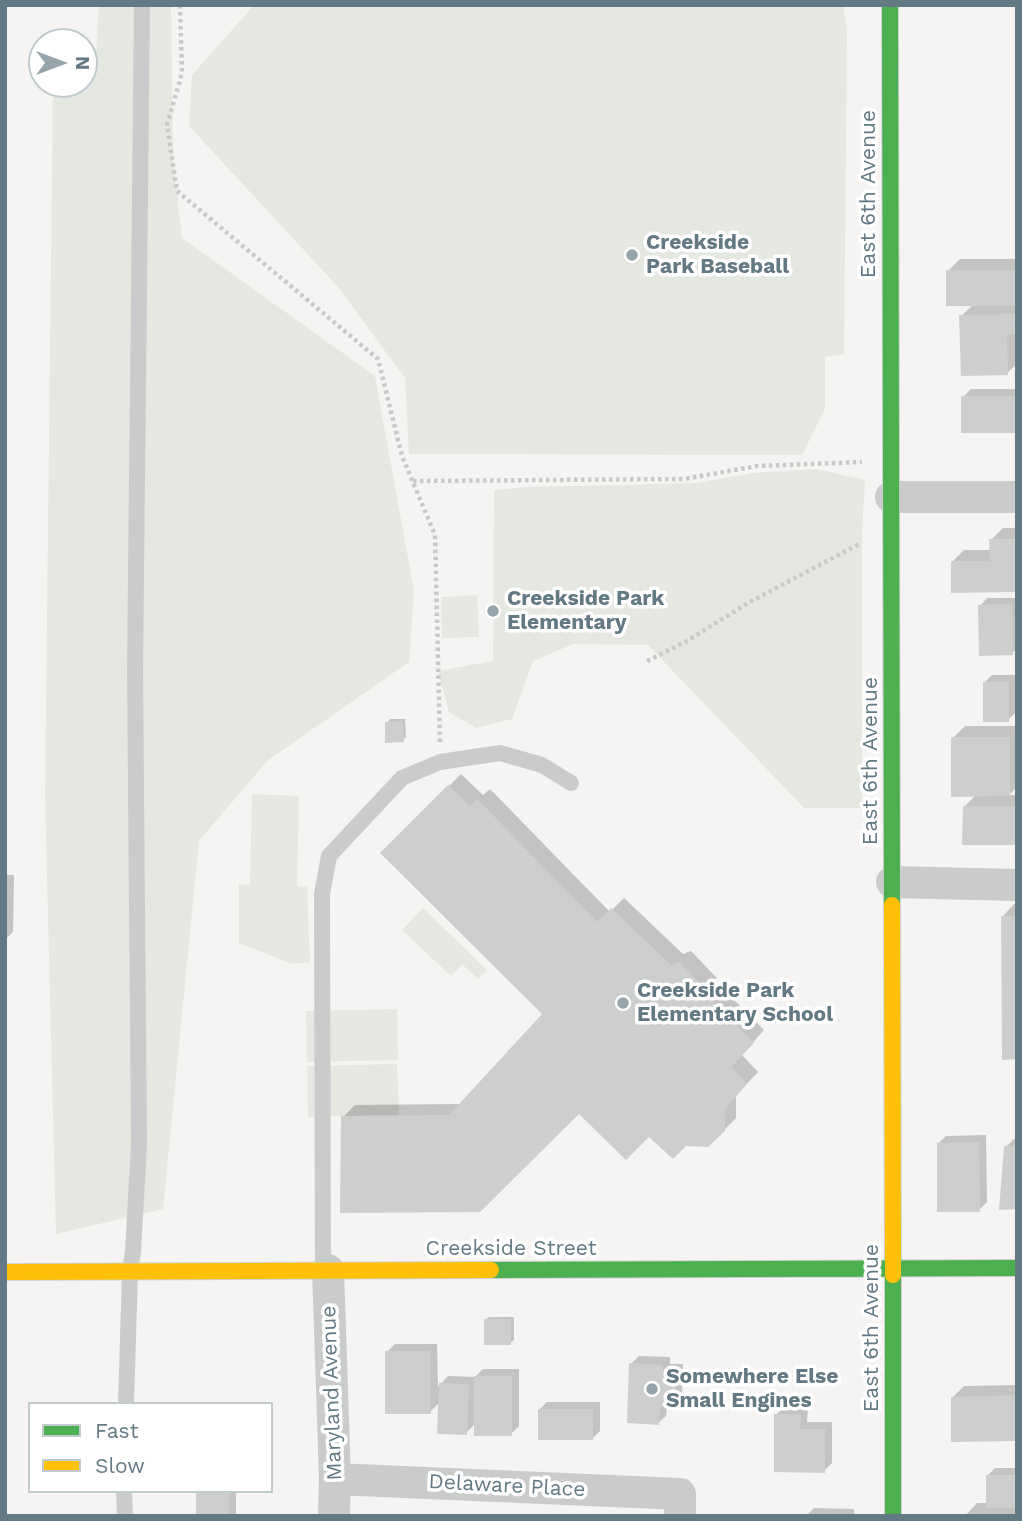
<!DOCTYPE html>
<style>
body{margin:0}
#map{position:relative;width:1022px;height:1521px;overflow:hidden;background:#f5f4f3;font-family:"Work Sans",sans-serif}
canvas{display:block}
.frame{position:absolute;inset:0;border:7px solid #637a84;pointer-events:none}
.legend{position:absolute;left:28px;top:1402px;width:245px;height:91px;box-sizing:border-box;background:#fff;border:2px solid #c1cace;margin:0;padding:9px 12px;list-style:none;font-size:21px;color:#637a84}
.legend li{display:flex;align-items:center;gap:14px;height:35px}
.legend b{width:35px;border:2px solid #c1cace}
.north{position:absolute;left:28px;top:28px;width:70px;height:70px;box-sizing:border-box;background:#fff;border:2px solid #c1cace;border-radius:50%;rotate:90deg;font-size:19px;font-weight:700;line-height:28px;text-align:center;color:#637a84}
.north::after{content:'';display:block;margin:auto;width:24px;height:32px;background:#96a5ab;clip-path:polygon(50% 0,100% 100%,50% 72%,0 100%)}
</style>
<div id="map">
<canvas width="1022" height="1521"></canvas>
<div class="frame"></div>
<ul class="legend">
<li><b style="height:9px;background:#4caf50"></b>Fast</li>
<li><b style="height:9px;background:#ffc107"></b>Slow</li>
</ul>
<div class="north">N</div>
</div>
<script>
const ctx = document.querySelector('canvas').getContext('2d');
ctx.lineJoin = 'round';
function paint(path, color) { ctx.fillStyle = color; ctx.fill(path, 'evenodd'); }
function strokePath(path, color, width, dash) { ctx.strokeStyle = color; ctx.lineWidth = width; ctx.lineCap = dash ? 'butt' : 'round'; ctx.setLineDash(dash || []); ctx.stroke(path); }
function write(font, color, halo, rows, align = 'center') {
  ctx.font = font + ' "Work Sans",sans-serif'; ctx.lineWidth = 7; ctx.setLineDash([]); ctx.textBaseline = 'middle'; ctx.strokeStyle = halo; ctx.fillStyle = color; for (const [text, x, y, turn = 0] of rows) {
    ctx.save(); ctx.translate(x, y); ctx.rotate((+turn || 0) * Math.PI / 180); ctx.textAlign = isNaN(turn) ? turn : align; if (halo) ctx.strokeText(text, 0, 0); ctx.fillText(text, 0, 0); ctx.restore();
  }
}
paint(new Path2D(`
 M 99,5 L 171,5 L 173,157 L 182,238 L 375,376 L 414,591 L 409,662 L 267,761 L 199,841 L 163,1209 L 56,1234 L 45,797 L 53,84 L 84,84 L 84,62 L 96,56 Z
 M 254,5 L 843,5 L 847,31 L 844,354 L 825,357 L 825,409 L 802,455 L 409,454 L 405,378 L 338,287 L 189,126 L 192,75 Z
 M 816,469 L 865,480 L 862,533 L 862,808 L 804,808 L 648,645 L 573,644 L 533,661 L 512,719 L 476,728 L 449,712 L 438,671 L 493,661 L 494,490 L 527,487 L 696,483 L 752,473 Z
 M 477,595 L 479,637 L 442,638 L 441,597 Z
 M 252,794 L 299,796 L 297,886 L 307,887 L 310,962 L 292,964 L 239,943 L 239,884 L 250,885 Z
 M 423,908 L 487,970 L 478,979 L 462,964 L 451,976 L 402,930 Z
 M 397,1009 L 398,1060 L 307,1062 L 306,1011 Z
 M 397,1064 L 399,1115 L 308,1117 L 307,1066 Z`), '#e5e7e1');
paint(new Path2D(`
 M 960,259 L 1017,259 L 1017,364 L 1007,373 L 961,316 L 973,305 L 948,271 Z
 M 971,389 L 1017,389 L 1017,431 L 963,397 Z
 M 1003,528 L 1017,528 L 1017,590 L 952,562 L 964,550 L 991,550 L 991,540 Z
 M 987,598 L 1017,598 L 1017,649 L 1012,653 L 980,606 Z
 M 992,675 L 1016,675 L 1016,712 L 1008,720 L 984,683 Z
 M 390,719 L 405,719 L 406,737 L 403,740 L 387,723 Z
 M 965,726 L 1017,726 L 1017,787 L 1009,795 L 1017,795 L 1017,843 L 965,806 L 976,795 L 953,738 Z
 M 461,774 L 483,795 L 490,789 L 610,912 L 624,898 L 683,954 L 691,951 L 717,978 L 714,980 L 764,1030 L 742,1055 L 758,1072 L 736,1095 L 736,1118 L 724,1130 L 649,1135 L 579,1112 L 479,1210 L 343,1117 L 355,1105 L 461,1104 L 545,1014 L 383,853 Z
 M 5,875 L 14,875 L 13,932 L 5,940 Z
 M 1014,904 L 1017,904 L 1017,1057 L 1003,916 Z
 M 986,1135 L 987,1202 L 979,1210 L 939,1143 L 946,1136 Z
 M 1014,1139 L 1017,1139 L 1017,1208 L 1006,1147 Z
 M 489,1317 L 514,1317 L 514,1340 L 510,1343 L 485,1320 Z
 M 395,1344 L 437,1344 L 438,1387 L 448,1376 L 475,1377 L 483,1369 L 519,1369 L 519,1426 L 511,1434 L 475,1424 L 466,1433 L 440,1402 L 430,1412 L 387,1352 Z
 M 639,1356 L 670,1357 L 670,1364 L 683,1364 L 682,1398 L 674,1406 L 667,1406 L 666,1416 L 658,1423 L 631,1364 Z
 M 1017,1385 L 1017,1439 L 952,1398 L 964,1386 Z
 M 195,1402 L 244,1402 L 244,1404 L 193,1404 Z
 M 547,1402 L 600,1402 L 600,1431 L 592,1439 L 539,1410 Z
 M 784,1407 L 808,1407 L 807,1422 L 832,1422 L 832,1463 L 824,1471 L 776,1415 Z
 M 995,1468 L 1017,1468 L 1017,1516 L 965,1516 L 977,1503 L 988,1503 L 988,1475 Z
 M 197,1491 L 236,1491 L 236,1516 L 198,1516 Z
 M 814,1508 L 854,1509 L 854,1516 L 806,1516 Z`), '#0003');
paint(new Path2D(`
 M 946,270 L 1017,270 L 1017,306 L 946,306 Z
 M 1017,314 L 1017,334 L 1007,334 L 1008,375 L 961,376 L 959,315 Z
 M 961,396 L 1017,396 L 1017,433 L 961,433 Z
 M 989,539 L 1017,539 L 1017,592 L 951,593 L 951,561 L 990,561 Z
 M 1012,604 L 1013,655 L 979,656 L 978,605 Z
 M 983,682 L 1009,682 L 1009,722 L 983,722 Z
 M 403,721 L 404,742 L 385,743 L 385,722 Z
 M 951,737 L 1010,737 L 1010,796 L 951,797 Z
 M 448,785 L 470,806 L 477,799 L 597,922 L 611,908 L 671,965 L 679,962 L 707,990 L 704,993 L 754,1043 L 731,1067 L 747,1084 L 725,1109 L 725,1131 L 708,1147 L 686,1146 L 673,1159 L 649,1137 L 626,1160 L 579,1114 L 480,1212 L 340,1213 L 341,1116 L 449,1115 L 542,1014 L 380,853 Z
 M 963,806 L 1017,806 L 1017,845 L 962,845 Z
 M 1001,916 L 1017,916 L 1017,1059 L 1002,1060 Z
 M 979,1142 L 980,1212 L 937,1212 L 937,1143 Z
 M 1004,1146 L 1017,1146 L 1017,1209 L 999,1210 Z
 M 484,1319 L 511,1319 L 511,1345 L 484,1345 Z
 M 385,1351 L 430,1351 L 431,1414 L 385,1414 Z
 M 629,1363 L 663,1365 L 663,1371 L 676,1371 L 675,1408 L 660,1407 L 659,1425 L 627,1423 Z
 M 474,1376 L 512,1376 L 512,1436 L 474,1436 Z
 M 439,1383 L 469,1384 L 467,1435 L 437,1434 Z
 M 1017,1395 L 1017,1441 L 951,1442 L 951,1397 Z
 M 538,1409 L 593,1409 L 593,1440 L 538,1440 Z
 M 774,1414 L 801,1414 L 800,1429 L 825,1429 L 825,1473 L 774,1472 Z
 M 986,1475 L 1017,1475 L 1017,1508 L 986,1508 Z
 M 196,1491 L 229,1491 L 229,1516 L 196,1516 Z`), '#cdcece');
const fast = new Path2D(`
 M 890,5 L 892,905
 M 491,1270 L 1017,1268
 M 893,1275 L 893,1516`);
const slow = new Path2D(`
 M 892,905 L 893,1275
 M 5,1272 L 491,1270`);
strokePath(fast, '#d0d2d2', 18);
strokePath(slow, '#d0d2d2', 18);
strokePath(new Path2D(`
 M 180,5 L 182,73 L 167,125 L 177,191 L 378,359 L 402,456 L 435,535 L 440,742
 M 413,481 L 684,479 L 757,466 L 862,462
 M 647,661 L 687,641 L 748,603 L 859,544`), '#c8caca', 4.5, [3.5, 3.5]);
strokePath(new Path2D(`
 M 323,1270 L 322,894 L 329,856 L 402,778 L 440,762 L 500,753 L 542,765 L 571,783
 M 126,1404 L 130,1271 L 133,1252 L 139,1145 L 135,669 L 142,5
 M 124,1491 L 125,1516`), '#cacccc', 16);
strokePath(new Path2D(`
 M 891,497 L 1017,497
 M 892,882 L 1017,885
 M 328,1270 L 335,1479 L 334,1516
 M 335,1479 L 680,1494 L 680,1516`), '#cacccc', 32);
strokePath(fast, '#4caf50', 16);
strokePath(slow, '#ffc107', 16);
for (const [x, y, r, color] of [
 [632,255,7,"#96a5ab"],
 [493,611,7,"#96a5ab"],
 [623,1003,7,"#96a5ab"],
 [652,1389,7,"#96a5ab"]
]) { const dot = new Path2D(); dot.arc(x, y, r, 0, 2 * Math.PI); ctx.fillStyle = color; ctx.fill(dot); strokePath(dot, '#fff', 2.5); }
write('21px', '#637a84', '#fff', [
 ["East 6th Avenue",869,194,-90],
 ["East 6th Avenue",871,761,-90],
 ["Creekside Street",511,1249],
 ["East 6th Avenue",872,1328,-90],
 ["Maryland Avenue",332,1393,-92],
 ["Delaware Place",507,1486,3]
]);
write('bold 21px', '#637a84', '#fff', [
 ["Creekside",646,243],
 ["Park Baseball",646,267],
 ["Creekside Park",507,599],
 ["Elementary",507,623],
 ["Creekside Park",637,991],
 ["Elementary School",637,1015],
 ["Somewhere Else",666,1377],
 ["Small Engines",666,1401]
], 'left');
</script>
